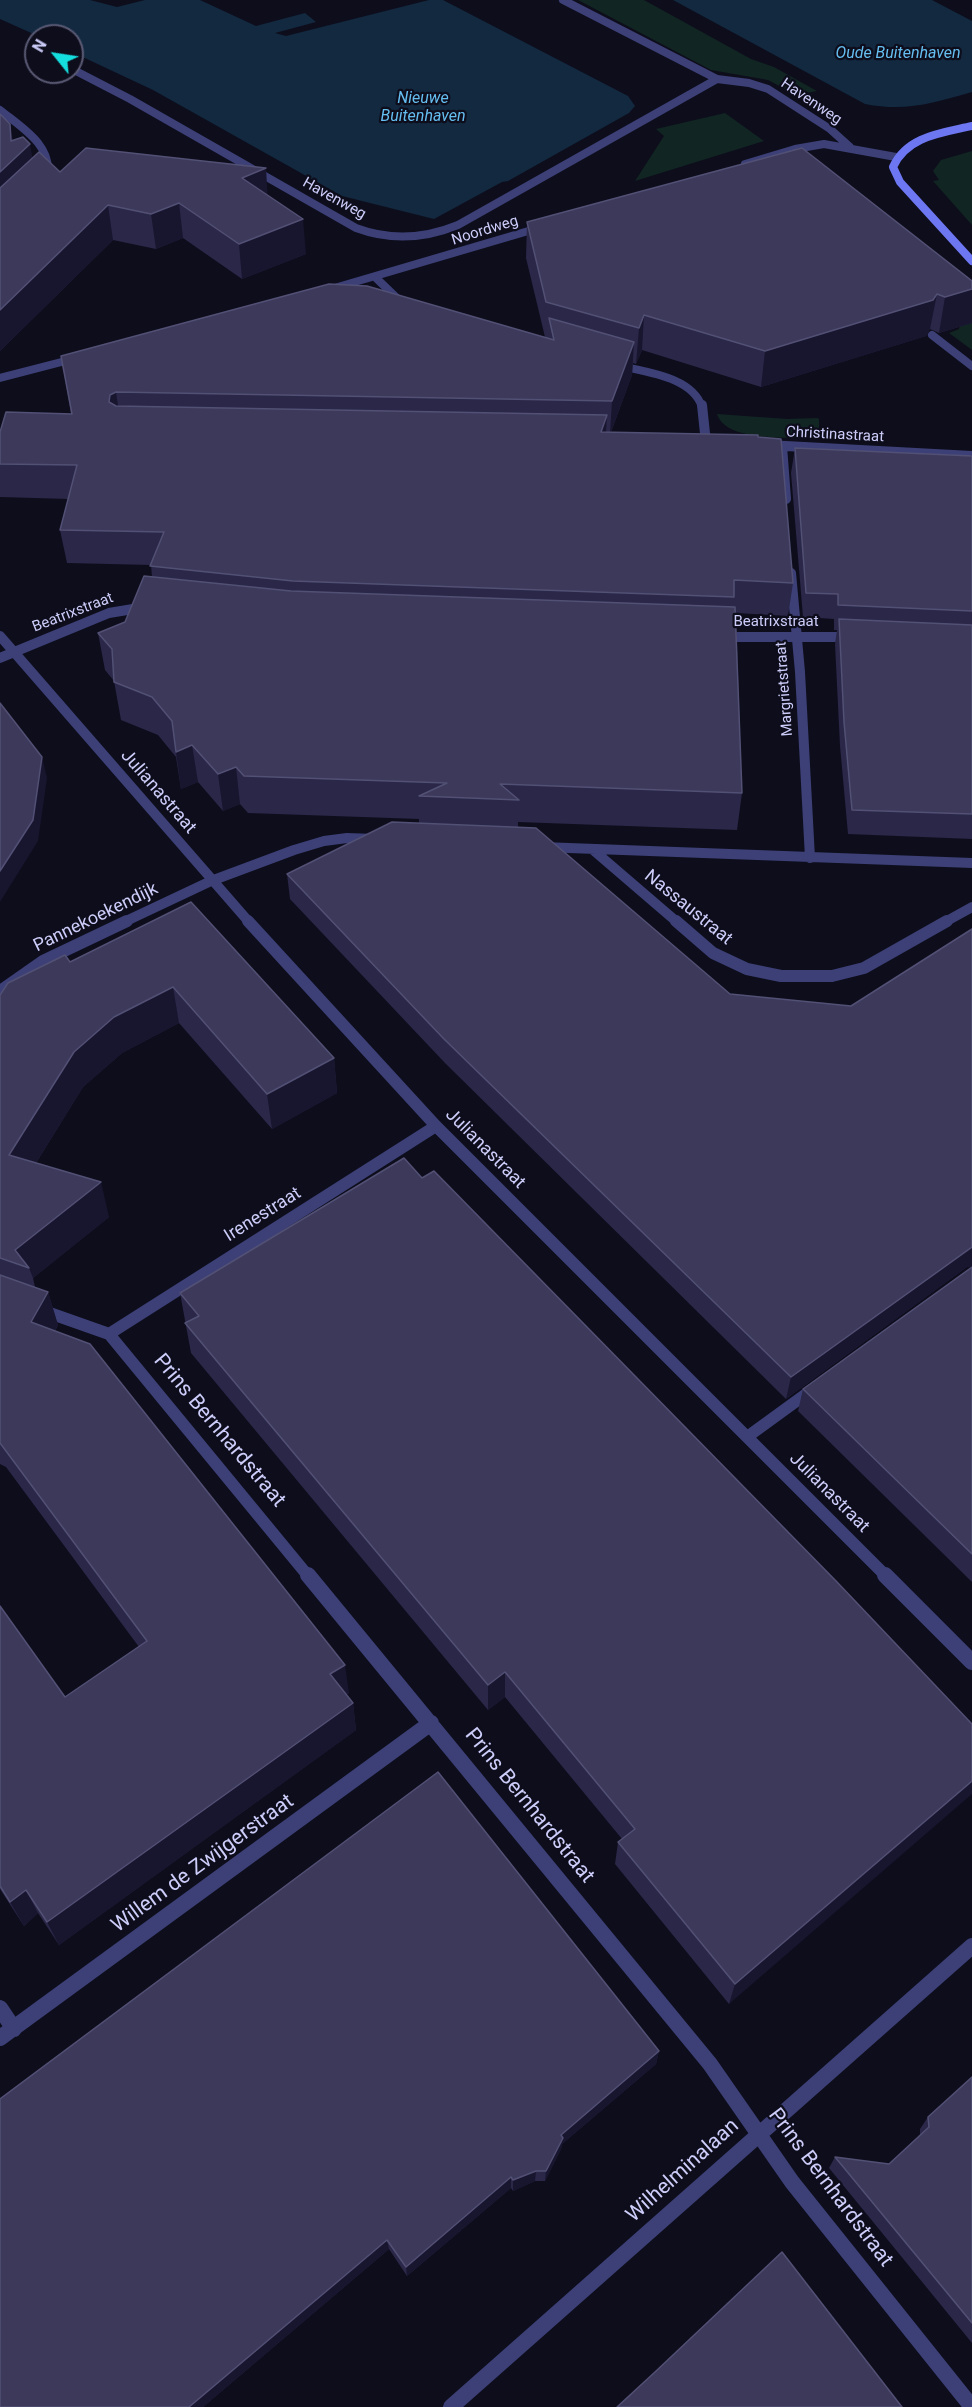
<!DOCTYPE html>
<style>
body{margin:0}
#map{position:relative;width:972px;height:2407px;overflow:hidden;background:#0e0d1c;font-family:Roboto,sans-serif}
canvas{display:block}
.north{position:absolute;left:24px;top:24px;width:60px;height:60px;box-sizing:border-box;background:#0e0d1c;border:2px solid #5a5a75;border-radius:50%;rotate:300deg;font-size:16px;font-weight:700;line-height:24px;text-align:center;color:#cdcdfa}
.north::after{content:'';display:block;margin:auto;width:21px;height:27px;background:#15dede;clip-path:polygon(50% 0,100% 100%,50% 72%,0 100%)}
</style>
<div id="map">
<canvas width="972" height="2407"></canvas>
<div class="north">N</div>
</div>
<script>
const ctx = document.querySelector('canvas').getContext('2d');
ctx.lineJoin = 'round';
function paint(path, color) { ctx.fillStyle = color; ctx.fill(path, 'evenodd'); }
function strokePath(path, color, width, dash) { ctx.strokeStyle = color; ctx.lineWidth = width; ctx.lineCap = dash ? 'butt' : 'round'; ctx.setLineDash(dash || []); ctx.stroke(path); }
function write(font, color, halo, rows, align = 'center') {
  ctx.font = font + ' Roboto,sans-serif'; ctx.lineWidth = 4.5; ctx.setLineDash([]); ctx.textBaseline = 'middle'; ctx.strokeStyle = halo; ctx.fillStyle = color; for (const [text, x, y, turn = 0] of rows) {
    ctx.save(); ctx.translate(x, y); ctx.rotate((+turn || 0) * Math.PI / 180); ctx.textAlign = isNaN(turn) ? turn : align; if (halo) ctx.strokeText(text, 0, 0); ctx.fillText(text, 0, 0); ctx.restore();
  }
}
paint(new Path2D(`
 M 578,0 L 644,0 L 751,59 L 774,67 L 817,91 L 796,95 L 768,80 L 711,70 Z
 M 725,113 L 764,141 L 635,181 L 664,136 L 656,129 Z
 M 972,151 L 972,225 L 933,181 L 939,180 L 933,171 L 941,160 Z
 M 965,304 L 972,309 L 972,350 L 949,333 L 959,329 Z
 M 717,414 L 787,419 L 817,418 L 819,419 L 819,438 C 793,437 726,443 717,414 Z`), '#112522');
paint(new Path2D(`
 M 0,0 L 90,0 L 117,7 L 145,0 L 200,0 L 256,26 L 305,13 L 316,22 L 275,33 L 286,36 L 429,0 L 443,0 L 628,96 L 635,106 L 629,113 L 508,181 L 502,182 L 434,219 L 342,196 L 153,90 L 72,52 L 72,36 L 38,36 L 0,19 Z
 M 673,0 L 932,0 L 972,21 L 972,92 C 933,103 906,112 865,104 Z`), '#122940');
strokePath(new Path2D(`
 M 932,335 L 972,366`), '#3c4077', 8);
strokePath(new Path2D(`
 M 563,0 L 717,79 L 749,83 L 768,89 L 830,129 L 850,147
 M 72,69 L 130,99 L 356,228 C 391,241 424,239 458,225 L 717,79
 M 0,110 C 21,127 54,146 47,177
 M 745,164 L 795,149 L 824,144 L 896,157
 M 375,277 L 401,302
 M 331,289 L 542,227
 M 617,365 C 644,372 692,376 702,407
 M 0,378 L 77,358`), '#3c4077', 8);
strokePath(new Path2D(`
 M 702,405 L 706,443
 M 767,445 L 972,456
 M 782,446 L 786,499
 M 791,573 L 800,672 L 810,858
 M 0,636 L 249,922
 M 722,637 L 852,637
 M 0,658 L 109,613 L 145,607
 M 542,847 L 972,863
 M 592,849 L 677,922
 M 124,922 L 211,881 L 294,850 L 324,841 L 347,838 L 375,839
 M 945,922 L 972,907`), '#3c4077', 10);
strokePath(new Path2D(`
 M 248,921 L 436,1126 L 887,1577
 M 676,921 L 713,953 L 747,969 L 781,976 L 832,976 L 864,968 L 947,921
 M 0,991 L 43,961 L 127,921
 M 41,1310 L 109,1334 L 309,1577
 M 109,1334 L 436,1126
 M 747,1437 L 813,1389`), '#3c4077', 12);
strokePath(new Path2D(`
 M 308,1575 L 710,2064 L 792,2182 L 972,2407
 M 885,1575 L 972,1662
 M 0,2008 L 14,2029
 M 0,2038 L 431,1723
 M 451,2407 L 972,1946`), '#3c4077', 16);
strokePath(new Path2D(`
 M 972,126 C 942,133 907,136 893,167 L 900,182 L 972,261`), '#6d77f1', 8);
paint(new Path2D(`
 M 0,114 L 13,140 L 33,158 L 60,172 L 268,195 L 306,254 L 242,279 L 183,238 L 156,249 L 113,240 L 0,351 Z
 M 527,222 L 972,281 L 972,323 L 939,333 L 930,329 L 926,336 L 761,387 L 642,350 L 636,364 L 633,363 L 632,375 L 611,432 L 793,583 L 788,616 L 736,613 L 742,793 L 737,830 L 518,822 L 518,827 L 730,994 L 851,1006 L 972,929 L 972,1266 L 967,1267 L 786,1399 L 445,1063 L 290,899 L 287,874 L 419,824 L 419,819 L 248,813 L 240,804 L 223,811 L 198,782 L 181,789 L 176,757 L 158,735 L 121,720 L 114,681 L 105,670 L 98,633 L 125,622 L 152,577 L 151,565 L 67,563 L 60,530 L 68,499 L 0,497 L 0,464 L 71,414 L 61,356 L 545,337 L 526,258 Z
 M 795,448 L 972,456 L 972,839 L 848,834 L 840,746 L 835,644 L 837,630 L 834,630 L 834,619 L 803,617 L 791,473 Z
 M 191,902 L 334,1058 L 337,1093 L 272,1129 L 179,1023 L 122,1053 L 83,1087 L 36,1163 L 109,1217 L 33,1278 L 35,1287 L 48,1292 L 58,1325 L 55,1331 L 349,1693 L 346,1695 L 353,1703 L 356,1730 L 59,1945 L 38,1913 L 24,1926 L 0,1889 L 0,1606 L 65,1697 L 139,1647 L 6,1467 L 0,1464 L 0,995 L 70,962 Z
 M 422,1178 L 972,1724 L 729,2004 L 615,1864 L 618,1842 L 622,1839 L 505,1697 L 488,1710 L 191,1353 L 180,1293 Z
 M 972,1267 L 972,1582 L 798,1411 L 803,1389 Z
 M 659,2051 L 656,2064 L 562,2144 L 561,2149 L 545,2181 L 535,2181 L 513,2191 L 511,2188 L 407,2276 L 389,2249 L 203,2407 L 0,2407 Z
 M 972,2077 L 972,2343 L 829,2168 L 835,2157 L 889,2164 L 920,2135 L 920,2129 L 928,2117 Z`), '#2a2748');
paint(new Path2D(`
 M 10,124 L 16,157 L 30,144 L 36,178 L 0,213 L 0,172 L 11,141 Z
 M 266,168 L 268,203 L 242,178 Z
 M 179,203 L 183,238 L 156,249 L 151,214 Z
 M 108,205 L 113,240 L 0,351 L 0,310 Z
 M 303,219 L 306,254 L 242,279 L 239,244 Z
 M 972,289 L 972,323 L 939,333 L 945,297 Z
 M 937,294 L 930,329 L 926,336 L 761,387 L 765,351 Z
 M 644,315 L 642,350 L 636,364 L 639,328 Z
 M 634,342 L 632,375 L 610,434 L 612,401 Z
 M 116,392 L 121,425 L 109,402 L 110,395 Z
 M 607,415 L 605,449 L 601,432 Z
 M 192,745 L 198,782 L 181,789 L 176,752 Z
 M 42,757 L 47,778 L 38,841 L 0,902 L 0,871 Z
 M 236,767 L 240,804 L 223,811 L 218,774 Z
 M 173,987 L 179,1023 L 122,1053 L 83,1087 L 19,1190 L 9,1155 L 74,1052 L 114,1017 Z
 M 334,1058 L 337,1093 L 272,1129 L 267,1094 Z
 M 101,1182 L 109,1217 L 33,1278 L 29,1268 L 15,1250 Z
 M 972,1247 L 972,1266 L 967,1267 L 786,1399 L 791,1377 Z
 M 48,1292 L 58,1325 L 41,1355 L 31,1322 Z
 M 345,1665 L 349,1693 L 334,1702 L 330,1674 Z
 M 505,1672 L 505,1697 L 488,1710 L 488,1685 Z
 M 353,1703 L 356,1730 L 59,1945 L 47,1922 Z
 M 972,1781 L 972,1794 L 729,2004 L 735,1984 Z
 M 26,1890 L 38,1913 L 24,1926 L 10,1902 Z
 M 659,2051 L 656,2064 L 562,2144 L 561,2149 L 545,2181 L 546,2171 L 561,2135 Z
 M 536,2171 L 535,2181 L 513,2191 L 513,2180 Z
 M 511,2177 L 511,2188 L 407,2276 L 406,2267 Z
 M 387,2240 L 389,2249 L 203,2407 L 189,2407 Z`), '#18152f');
const building = new Path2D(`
 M 0,114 L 10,124 L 11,141 L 23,137 L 30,144 L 0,172 Z
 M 86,148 L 266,168 L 242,178 L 303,219 L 239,244 L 179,203 L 151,214 L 108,205 L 0,310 L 0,188 L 39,152 L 60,172 Z
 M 802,148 L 972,281 L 972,289 L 945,297 L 937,294 L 933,300 L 765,351 L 644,315 L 639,328 L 546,302 L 527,222 Z
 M 329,284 L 367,286 L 554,340 L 549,318 L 634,342 L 612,401 L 116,392 L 110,395 L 109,402 L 116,406 L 607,415 L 601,432 L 758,435 L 758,437 L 781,439 L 793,583 L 734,580 L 734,597 L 293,581 L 150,566 L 164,532 L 60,530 L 77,465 L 0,464 L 0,432 L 6,412 L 72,414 L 61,356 Z
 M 795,448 L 972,456 L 972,611 L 838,605 L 838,594 L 806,593 Z
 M 144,576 L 291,591 L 735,607 L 742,793 L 500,784 L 519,800 L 419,796 L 447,783 L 244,776 L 236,767 L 218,774 L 192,745 L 176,752 L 172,721 L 152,697 L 114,682 L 112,649 L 98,633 L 125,622 Z
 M 839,619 L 972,625 L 972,814 L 852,810 L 844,722 Z
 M 0,703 L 42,757 L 33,820 L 0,871 Z
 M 392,822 L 536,828 L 730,994 L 851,1006 L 972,929 L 972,1247 L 791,1377 L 444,1039 L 287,874 Z
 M 191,902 L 334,1058 L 267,1094 L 173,987 L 114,1017 L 74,1052 L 9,1155 L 101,1182 L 15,1250 L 29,1268 L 0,1258 L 0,995 L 8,983 L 65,955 L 70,962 Z
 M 404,1158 L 422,1178 L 434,1171 L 837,1582 L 972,1724 L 972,1781 L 735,1984 L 618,1842 L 635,1829 L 505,1672 L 488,1685 L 185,1323 L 199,1316 L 180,1293 Z
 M 972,1267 L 972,1554 L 803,1389 Z
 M 0,1275 L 48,1292 L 31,1322 L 90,1344 L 345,1665 L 330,1674 L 353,1703 L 47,1922 L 26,1890 L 10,1902 L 0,1886 L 0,1606 L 65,1697 L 147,1641 L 0,1443 Z
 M 438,1772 L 659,2051 L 561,2135 L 563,2138 L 546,2171 L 536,2171 L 513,2180 L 511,2177 L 406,2267 L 387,2240 L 189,2407 L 0,2407 L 0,2099 Z
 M 972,2077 L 972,2323 L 835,2157 L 889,2164 L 929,2127 L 928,2117 Z
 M 782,2252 L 902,2407 L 617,2407 L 655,2372 Z`);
paint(building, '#3c395b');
strokePath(building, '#525074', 1.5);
write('15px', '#cdcdfa', '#0e0d1c', [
 ["Havenweg",811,102,34],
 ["Havenweg",334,199,29],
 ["Noordweg",485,231,-17],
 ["Christinastraat",835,435,3],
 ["Beatrixstraat",73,613,-21],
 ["Beatrixstraat",776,622],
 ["Margrietstraat",785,689,-94]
]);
write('italic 16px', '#65bef0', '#0e0d1c', [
 ["Oude Buitenhaven",898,54],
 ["Nieuwe",423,99],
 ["Buitenhaven",423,117]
]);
write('18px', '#cdcdfa', '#0e0d1c', [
 ["Julianastraat",158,792,49],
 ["Nassaustraat",688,908,39],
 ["Pannekoekendijk",96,918,-26],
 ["Julianastraat",485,1149,45],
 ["Irenestraat",263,1215,-32],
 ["Julianastraat",829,1493,45]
]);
write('21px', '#cdcdfa', '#0e0d1c', [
 ["Prins Bernhardstraat",219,1431,50],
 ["Prins Bernhardstraat",529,1806,51],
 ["Willem de Zwijgerstraat",203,1864,-36],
 ["Wilhelminalaan",683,2171,-42],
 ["Prins Bernhardstraat",830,2188,53]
]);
</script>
